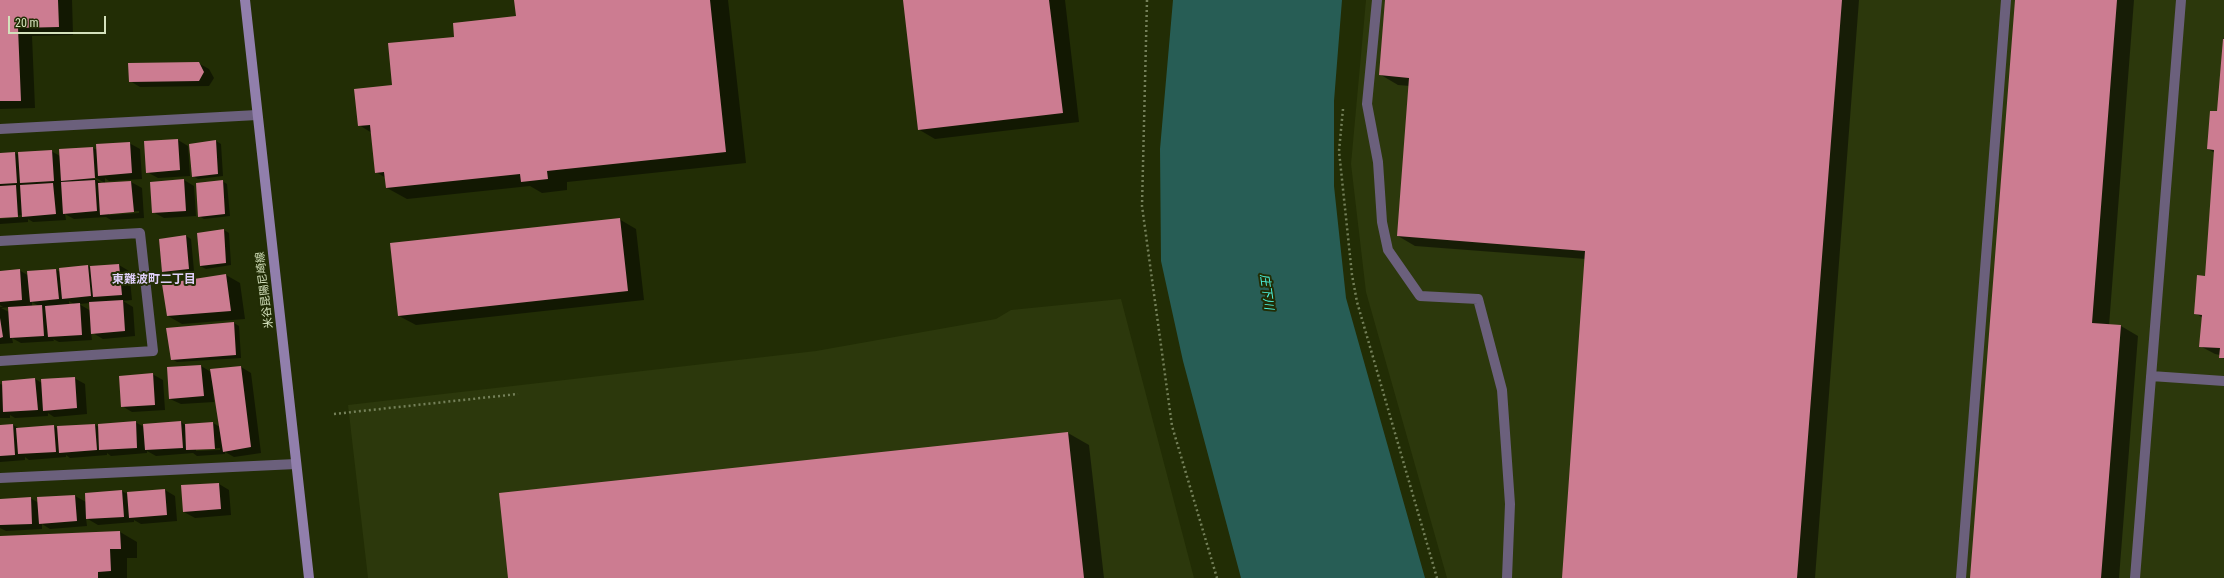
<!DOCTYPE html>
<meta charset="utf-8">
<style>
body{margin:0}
#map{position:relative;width:2224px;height:578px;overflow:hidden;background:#222d05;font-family:"Roboto Condensed",sans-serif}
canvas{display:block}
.scale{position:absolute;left:8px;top:16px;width:98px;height:18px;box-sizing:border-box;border:2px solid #d4e1bc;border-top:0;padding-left:5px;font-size:12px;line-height:14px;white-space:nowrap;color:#d4e1bc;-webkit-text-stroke:3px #222d05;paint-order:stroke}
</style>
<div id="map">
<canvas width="2224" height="578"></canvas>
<div class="scale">20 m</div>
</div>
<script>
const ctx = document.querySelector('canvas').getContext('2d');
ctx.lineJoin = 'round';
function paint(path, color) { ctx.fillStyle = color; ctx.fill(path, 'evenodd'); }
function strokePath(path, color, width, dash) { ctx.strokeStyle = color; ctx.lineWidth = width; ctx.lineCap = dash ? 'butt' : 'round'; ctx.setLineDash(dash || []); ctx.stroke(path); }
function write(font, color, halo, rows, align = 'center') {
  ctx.font = font + ' "Roboto Condensed","Noto Sans JP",sans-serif'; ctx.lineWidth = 4; ctx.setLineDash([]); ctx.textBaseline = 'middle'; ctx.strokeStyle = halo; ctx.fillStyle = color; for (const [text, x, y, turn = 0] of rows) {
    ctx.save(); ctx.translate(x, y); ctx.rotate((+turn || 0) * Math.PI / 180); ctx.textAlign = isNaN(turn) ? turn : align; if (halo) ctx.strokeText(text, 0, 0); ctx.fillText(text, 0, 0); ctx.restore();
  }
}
paint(new Path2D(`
 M 1366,0 L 2224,0 L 2224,578 L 1447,578 L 1366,292 L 1351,164 Z
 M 1121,299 L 1194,578 L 368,578 L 348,405 L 816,351 L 996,319 L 1011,310 Z`), '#2c380c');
paint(new Path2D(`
 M 1173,0 L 1342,0 L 1334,101 L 1334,186 L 1346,298 L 1425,578 L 1241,578 L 1183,361 L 1161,261 L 1160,149 Z`), '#275d55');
paint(new Path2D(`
 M 0,0 L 72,0 L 73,35 L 32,36 L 35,108 L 0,109 Z
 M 515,0 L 728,0 L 746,163 L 567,182 L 567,190 L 542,193 L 530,186 L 407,199 L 387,188 L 386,178 L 376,172 L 372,133 L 359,125 L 394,86 L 455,38 L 517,17 Z
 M 904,0 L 1065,0 L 1079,122 L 935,139 L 918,129 Z
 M 1386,0 L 1859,0 L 1815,578 L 1563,578 L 1586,259 L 1415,246 L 1398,236 L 1410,86 L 1398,85 L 1381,75 Z
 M 2016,0 L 2134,0 L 2109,326 L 2121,326 L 2138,336 L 2119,578 L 1971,578 Z
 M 2224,37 L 2224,359 L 2220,355 L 2215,354 L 2200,346 L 2203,318 L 2195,313 L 2206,277 L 2215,153 L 2208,149 L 2218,112 Z
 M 198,63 L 209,69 L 214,78 L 209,86 L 140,87 L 130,81 Z
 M 178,140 L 188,146 L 190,176 L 158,178 L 147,172 L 145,142 Z
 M 216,141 L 221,144 L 223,176 L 198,179 L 193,176 Z
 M 129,143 L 140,149 L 142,179 L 109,181 L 105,178 L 105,183 L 91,175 L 90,176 L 103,184 L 131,182 L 142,188 L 144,218 L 111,220 L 106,217 L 74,219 L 65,214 L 66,220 L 33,222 L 28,219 L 28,222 L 0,224 L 0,219 L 23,217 L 23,215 L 0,217 L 0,154 L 15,153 L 19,155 L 51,151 L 60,156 L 93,148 L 97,150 ZM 139,211 L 139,213 L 109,215 L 109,213 Z
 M 184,180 L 194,186 L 196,216 L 164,218 L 153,212 Z
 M 222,181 L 227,184 L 230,216 L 204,219 L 199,216 Z
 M 619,219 L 636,229 L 644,300 L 416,325 L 399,316 Z
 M 224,230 L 229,233 L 231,265 L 206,269 L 200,266 Z
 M 186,236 L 191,239 L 194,271 L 168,275 L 163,272 L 160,239 Z
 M 119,265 L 129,271 L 132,300 L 123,301 L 133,307 L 135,336 L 103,339 L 91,332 L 92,340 L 59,342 L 53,339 L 54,341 L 21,343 L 12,338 L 13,343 L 0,344 L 0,307 L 3,307 L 0,305 L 0,272 L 19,270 L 29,276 L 56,270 L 61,272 L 88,266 L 92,269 ZM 69,301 L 74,304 L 69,305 ZM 32,302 L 39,306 L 32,306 ZM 90,303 L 91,311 L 79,304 ZM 9,307 L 9,312 L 1,308 Z
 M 226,275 L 240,283 L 245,319 L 182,324 L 168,316 Z
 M 234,323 L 239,326 L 241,358 L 177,362 L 172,359 Z
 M 201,366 L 211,372 L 241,367 L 251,373 L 261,453 L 234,457 L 225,452 L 225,454 L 197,456 L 193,453 L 156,456 L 147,451 L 147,453 L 111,456 L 107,453 L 107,455 L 70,458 L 66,455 L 66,457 L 29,460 L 25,457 L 25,460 L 0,462 L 0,426 L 13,425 L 20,429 L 54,426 L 58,429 L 95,425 L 99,427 L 135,422 L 144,427 L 181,422 L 185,425 L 213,423 L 220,427 L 214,391 L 213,392 L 214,402 L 181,404 L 170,399 ZM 220,448 L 220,450 L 196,451 L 196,449 Z
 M 152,374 L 163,380 L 165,410 L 132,412 L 122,406 Z
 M 74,378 L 85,384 L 87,414 L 54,417 L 48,413 L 48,416 L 15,418 L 10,415 L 10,418 L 0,418 L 0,384 L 3,385 L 3,381 L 35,379 L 42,383 Z
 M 1068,433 L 1089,445 L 1104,578 L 509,578 Z
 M 219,484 L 229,490 L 231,515 L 195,518 L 184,512 L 183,486 Z
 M 165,490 L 175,496 L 177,521 L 141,524 L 134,520 L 134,522 L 98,525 L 86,518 L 87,526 L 50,529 L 42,524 L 42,529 L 6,531 L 0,528 L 0,500 L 30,498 L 39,503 L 75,496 L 86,502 L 86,494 L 122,491 L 129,495 Z
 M 120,532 L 137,542 L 137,558 L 127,558 L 127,578 L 0,578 L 0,537 Z`), '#0007');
paint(new Path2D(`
 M 0,0 L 58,0 L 59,27 L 18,28 L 21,101 L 0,101 Z
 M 514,0 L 710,0 L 726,152 L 547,171 L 548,179 L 521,182 L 520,174 L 386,188 L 384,172 L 375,173 L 370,125 L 358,126 L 354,89 L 392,85 L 388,43 L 454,37 L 453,23 L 516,16 Z
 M 903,0 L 1049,0 L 1063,113 L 918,130 Z
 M 1385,0 L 1842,0 L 1797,578 L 1562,578 L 1585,251 L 1397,236 L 1409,78 L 1379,75 Z
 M 2015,0 L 2117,0 L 2092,323 L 2121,325 L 2101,578 L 1970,578 Z
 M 2223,39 L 2224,39 L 2224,358 L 2219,358 L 2220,348 L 2199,347 L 2202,315 L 2194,314 L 2197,275 L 2205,276 L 2214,150 L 2207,149 L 2210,111 L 2217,111 Z
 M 199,62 L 204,72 L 199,81 L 129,82 L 128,63 Z
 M 178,139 L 180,170 L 146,173 L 144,141 Z
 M 216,140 L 218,174 L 192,177 L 189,144 Z
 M 130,142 L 132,173 L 98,176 L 96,144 Z
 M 93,147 L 95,178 L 61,181 L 59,149 Z
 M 52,150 L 54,181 L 20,183 L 18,152 Z
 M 15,152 L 17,183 L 0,184 L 0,153 Z
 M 184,179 L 186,211 L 152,213 L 150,182 Z
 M 95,180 L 97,211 L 63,214 L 61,182 Z
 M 223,180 L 225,214 L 198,217 L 196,183 Z
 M 131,181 L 134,212 L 100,215 L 98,183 Z
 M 53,183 L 56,214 L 22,217 L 20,185 Z
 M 16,185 L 18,217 L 0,218 L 0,186 Z
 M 620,218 L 628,291 L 398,316 L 390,243 Z
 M 224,229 L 226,263 L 200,266 L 197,233 Z
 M 186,235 L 189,269 L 162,272 L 159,239 Z
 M 119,264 L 122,295 L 93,297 L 90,266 Z
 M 88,265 L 91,296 L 62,299 L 59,268 Z
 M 20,269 L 22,300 L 0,302 L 0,271 Z
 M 56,269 L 59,299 L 30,302 L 27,271 Z
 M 226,274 L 231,311 L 167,316 L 162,284 Z
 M 123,300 L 125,331 L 91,334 L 89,302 Z
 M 80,303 L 82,335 L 48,337 L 45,306 Z
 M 42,305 L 44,336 L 10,338 L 8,307 Z
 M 0,318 L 3,337 L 0,338 Z
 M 234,322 L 236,355 L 171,360 L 166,328 Z
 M 201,365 L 204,396 L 169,399 L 167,367 Z
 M 241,366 L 251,447 L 223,452 L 210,369 Z
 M 153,373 L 155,405 L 121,407 L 119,376 Z
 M 75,377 L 77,408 L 43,411 L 41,379 Z
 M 35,378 L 38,410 L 3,412 L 2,381 Z
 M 136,421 L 137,448 L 99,450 L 98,424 Z
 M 181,421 L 183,448 L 145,450 L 143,424 Z
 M 213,422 L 215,449 L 186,450 L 185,424 Z
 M 13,424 L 15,455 L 0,456 L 0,425 Z
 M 95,424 L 97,450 L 59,453 L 57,426 Z
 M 54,425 L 56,452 L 18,454 L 16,428 Z
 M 1068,432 L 1084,578 L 508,578 L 499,493 Z
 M 219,483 L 221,509 L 183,512 L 181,485 Z
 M 165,489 L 167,515 L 129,518 L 127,492 Z
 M 122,490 L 124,517 L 86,519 L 85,493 Z
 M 75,495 L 77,521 L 39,524 L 37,497 Z
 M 31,497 L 32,524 L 0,525 L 0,499 Z
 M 120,531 L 121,549 L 110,549 L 111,571 L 98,572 L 98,578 L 0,578 L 0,536 Z`), '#cc7c91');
strokePath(new Path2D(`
 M 1147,0 L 1142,206 L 1172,426 L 1217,578
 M 1343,109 L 1339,151 L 1352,275 L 1357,302 L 1437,578
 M 334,414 L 518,394`), '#748059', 2.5, [2, 3]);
strokePath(new Path2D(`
 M 1377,0 L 1367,104 L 1378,162 L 1382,222 L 1388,250 L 1420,296 L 1478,299 L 1502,390 L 1510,504 L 1507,578
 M 2151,376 L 2224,381
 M 1961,578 L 2006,0
 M 2135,578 L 2181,0`), '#6b607c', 10);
strokePath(new Path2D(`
 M 0,129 L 257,115
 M 0,241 L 140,233 L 153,351 L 0,361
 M 0,478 L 296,464`), '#6b607c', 10);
strokePath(new Path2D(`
 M 245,0 L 309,578`), '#917fac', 10);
write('11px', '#d4e1bc', '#222d05', [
 ["米谷昆陽尼崎線",265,290,-97]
]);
write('bold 12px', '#dfcff9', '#222d05', [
 ["東難波町二丁目",154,280]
]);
write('italic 12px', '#4efae6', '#222d05', [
 ["庄下川",1266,292,82]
]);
</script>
